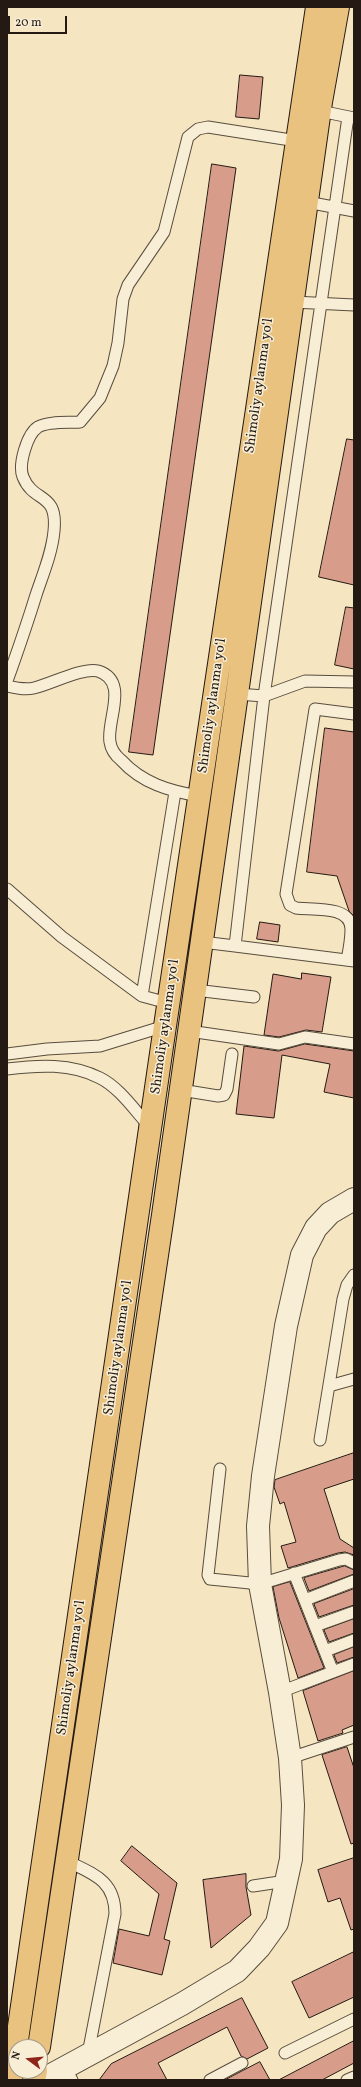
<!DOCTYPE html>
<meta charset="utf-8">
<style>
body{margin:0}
#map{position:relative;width:361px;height:2087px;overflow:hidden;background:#f5e5c0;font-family:Vollkorn,serif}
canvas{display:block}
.frame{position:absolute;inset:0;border:8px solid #241a13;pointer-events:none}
.north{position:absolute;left:8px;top:2039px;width:40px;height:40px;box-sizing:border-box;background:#f8eed6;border:1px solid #a39988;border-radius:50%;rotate:286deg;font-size:11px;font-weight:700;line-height:16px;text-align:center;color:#241a13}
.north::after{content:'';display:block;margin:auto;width:14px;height:18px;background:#8f2418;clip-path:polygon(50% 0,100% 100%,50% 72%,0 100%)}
.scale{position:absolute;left:8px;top:16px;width:59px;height:18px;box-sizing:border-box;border:2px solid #241a13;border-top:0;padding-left:5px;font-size:12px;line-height:14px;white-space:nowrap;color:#241a13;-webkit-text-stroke:3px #f8eed6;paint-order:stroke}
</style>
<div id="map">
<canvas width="361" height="2087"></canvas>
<div class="frame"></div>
<div class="north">N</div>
<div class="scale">20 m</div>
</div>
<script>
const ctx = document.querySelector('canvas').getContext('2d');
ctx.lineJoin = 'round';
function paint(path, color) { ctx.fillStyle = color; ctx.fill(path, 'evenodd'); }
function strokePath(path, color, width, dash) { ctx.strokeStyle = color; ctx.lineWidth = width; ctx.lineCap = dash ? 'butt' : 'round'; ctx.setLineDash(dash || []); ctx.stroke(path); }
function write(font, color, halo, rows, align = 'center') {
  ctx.font = font + ' Vollkorn,serif'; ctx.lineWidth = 3; ctx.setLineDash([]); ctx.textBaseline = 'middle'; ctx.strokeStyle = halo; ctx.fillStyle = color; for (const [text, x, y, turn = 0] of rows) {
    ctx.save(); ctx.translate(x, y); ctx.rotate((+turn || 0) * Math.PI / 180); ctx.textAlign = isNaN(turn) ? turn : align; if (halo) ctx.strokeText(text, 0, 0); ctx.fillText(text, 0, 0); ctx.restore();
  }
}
const building = new Path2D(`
 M 240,75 L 263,77 L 259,119 L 236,117 Z
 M 212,164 L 236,168 L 153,755 L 129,752 Z
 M 347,439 L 354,440 L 354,585 L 319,577 Z
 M 346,607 L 354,608 L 354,669 L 335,665 Z
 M 325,728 L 354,732 L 354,916 L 349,911 L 337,876 L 307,872 Z
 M 260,922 L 280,925 L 278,942 L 257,939 Z
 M 302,973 L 331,977 L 322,1032 L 306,1030 L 279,1037 L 264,1035 L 273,974 L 301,979 Z
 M 305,1044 L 354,1051 L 354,1098 L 324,1092 L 330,1064 L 282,1055 L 274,1118 L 236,1114 L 244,1046 L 278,1051 Z
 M 354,1453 L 354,1479 L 324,1489 L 340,1539 L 354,1548 L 354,1555 L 345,1552 L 338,1553 L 288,1568 L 281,1546 L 296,1542 L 284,1502 L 280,1504 L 274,1487 L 275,1480 Z
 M 345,1566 L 354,1570 L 354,1574 L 309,1591 L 304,1578 Z
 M 290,1582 L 324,1668 L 298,1678 L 279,1618 L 273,1587 Z
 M 354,1589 L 354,1605 L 319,1617 L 314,1604 Z
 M 354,1619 L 354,1633 L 329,1642 L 324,1630 Z
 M 354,1647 L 354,1657 L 337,1663 L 334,1655 Z
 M 354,1671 L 354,1725 L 342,1730 L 343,1733 L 318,1741 L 303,1691 Z
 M 347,1747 L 354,1768 L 354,1843 L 351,1844 L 322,1755 Z
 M 132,1846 L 177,1883 L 164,1939 L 170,1941 L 162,1975 L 113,1963 L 119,1929 L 149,1936 L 159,1894 L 121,1861 Z
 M 354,1858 L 354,1929 L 351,1930 L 340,1898 L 328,1902 L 318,1870 Z
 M 246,1874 L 246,1887 L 251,1915 L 211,1948 L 203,1880 Z
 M 354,1952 L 354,1997 L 309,2018 L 292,1982 Z
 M 242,1998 L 268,2048 L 247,2059 L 241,2056 L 227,2027 L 158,2063 L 167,2080 L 99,2080 L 111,2064 Z
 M 354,2041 L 354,2063 L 322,2080 L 279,2080 Z
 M 260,2062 L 270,2080 L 225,2080 Z`);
paint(building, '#d89c8a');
strokePath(building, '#241a13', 1);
const lane = new Path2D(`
 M 320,111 L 354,118
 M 348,117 L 264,696 L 235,946 L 354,961
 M 307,202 L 354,211
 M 293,302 L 354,305
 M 7,681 C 17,653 27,624 36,595 C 43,574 52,553 54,531 C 58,491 34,504 23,477 C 18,465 27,434 38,427 C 49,421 68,423 80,422 L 100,398 L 113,366 L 118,343 L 123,299 L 128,285 L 164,232 L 188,137 L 198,129 L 208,127 L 297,141
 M 7,686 C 16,688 25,690 34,688 C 51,684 83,667 98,671 C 130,681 106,721 110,742 C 111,749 116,756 121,760 C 142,783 169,791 199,796
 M 237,694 L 264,696 L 305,681 L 354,682
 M 7,889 L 62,937 L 142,996 L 168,1003
 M 202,942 L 235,946
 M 347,960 C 349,950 351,939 351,929 C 351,905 312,910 296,908 L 290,905 L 286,894 L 315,709 L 354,714
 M 195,990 L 254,997
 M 142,996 L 175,792
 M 189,1031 L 279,1044 L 305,1037 L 354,1044
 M 7,1054 L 47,1049 L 100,1046 L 165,1026
 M 7,1069 C 38,1065 71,1063 100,1078 C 120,1088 135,1111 150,1127
 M 181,1090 L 218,1096 L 224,1095 L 227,1089 L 232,1054
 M 329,1386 L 354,1379
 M 320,1440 L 343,1299 L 347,1285 L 354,1275
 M 220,1469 L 208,1575 L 210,1579 L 260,1584 L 339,1560 L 346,1559 L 354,1563
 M 294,1573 L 333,1672
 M 305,1600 L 354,1581
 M 315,1626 L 354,1612
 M 325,1651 L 354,1640
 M 280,1692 L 354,1664
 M 290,1758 L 354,1737
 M 67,1861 C 93,1874 115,1880 115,1914 L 88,2054
 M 253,1886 L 286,1881
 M 285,2053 L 354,2019
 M 65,2067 L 72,2080
 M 210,2080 L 242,2063
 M 347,2080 L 354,2077`);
const street = new Path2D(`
 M 42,2080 L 182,2004 L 237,1971 L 259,1948 L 277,1923 L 291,1859 L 293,1805 L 290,1758 L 280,1692 L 260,1584 L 258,1526 L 263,1476 L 286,1326 L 302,1255 L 316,1228 L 330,1213 L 354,1199`);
const primary = new Path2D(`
 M 16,2047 L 165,1026 L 317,7
 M 39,2047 L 163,1215 L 321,102 L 338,7
 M 11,2080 L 16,2048
 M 34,2080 L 36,2071`);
strokePath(lane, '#584d3e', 13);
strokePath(street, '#584d3e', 24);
strokePath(primary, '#241a13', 24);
strokePath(lane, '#f8eed6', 11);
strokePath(street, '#f8eed6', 22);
strokePath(primary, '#eac280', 22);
write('14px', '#241a13', '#f8eed6', [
 ["Shimoliy aylanma yoʻl",260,386,-82],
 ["Shimoliy aylanma yoʻl",213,706,-82],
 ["Shimoliy aylanma yoʻl",166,1027,-82],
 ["Shimoliy aylanma yoʻl",119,1348,-82],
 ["Shimoliy aylanma yoʻl",72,1668,-82]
]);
</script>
